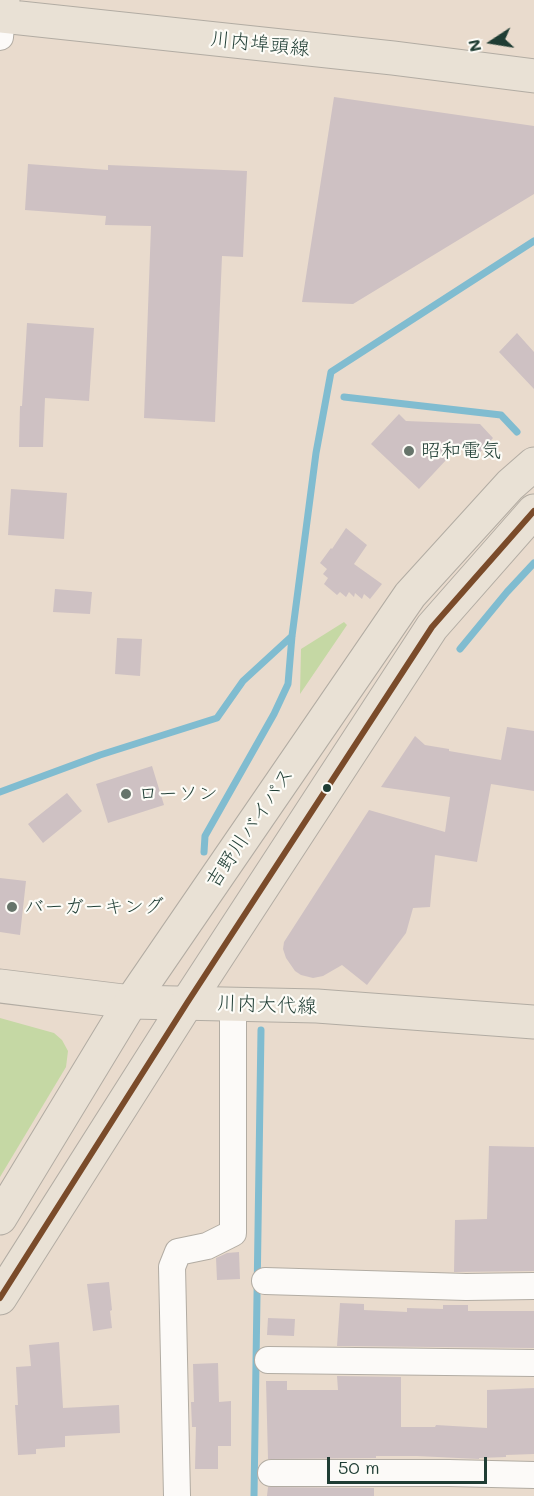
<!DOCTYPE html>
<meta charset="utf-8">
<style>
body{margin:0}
#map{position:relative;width:534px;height:1496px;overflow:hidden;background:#e9dbcd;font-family:Mali,sans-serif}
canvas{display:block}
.north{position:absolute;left:462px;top:12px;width:60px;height:60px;-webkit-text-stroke:4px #fdfcf7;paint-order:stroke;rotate:258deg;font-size:16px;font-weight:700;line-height:24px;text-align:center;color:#1f3d34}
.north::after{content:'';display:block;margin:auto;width:21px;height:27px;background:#1f3d34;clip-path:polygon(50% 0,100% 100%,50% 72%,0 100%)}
.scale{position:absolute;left:327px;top:1457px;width:160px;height:27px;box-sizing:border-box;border:3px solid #1f3d34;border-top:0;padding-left:8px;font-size:18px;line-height:21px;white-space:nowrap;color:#1f3d34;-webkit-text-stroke:4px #fdfcf7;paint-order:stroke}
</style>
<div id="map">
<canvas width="534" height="1496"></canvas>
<div class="north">N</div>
<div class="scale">50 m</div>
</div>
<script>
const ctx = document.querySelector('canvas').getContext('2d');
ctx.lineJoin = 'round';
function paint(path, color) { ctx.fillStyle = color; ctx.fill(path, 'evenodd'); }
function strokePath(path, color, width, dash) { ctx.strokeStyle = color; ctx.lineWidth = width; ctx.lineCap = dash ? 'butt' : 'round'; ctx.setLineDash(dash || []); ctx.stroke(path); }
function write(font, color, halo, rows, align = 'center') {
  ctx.font = font + ' Mali,"Klee One",sans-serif'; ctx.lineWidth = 4.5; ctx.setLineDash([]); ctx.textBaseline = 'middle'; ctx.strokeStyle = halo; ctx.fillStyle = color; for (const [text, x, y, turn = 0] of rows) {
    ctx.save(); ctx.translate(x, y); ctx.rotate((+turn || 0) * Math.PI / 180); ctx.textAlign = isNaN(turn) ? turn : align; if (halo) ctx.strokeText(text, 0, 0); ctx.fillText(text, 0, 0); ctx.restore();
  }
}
paint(new Path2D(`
 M 344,622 L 347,625 L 300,694 L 301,649 Z
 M 0,1018 L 54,1033 L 62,1040 L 68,1051 L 66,1067 L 0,1177 Z`), '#c5d8a4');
strokePath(new Path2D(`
 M 344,397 L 501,415 L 517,432
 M 460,649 L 507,592 L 534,563
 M 0,792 L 100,755 L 217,718 L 243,681 L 292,636
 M 204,852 L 205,836 L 274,714 L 288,684 L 292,636 L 316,453 L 331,372 L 534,241
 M 254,1496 L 261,1030`), '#80bcd0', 7);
paint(new Path2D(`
 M 334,97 L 534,126 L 534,194 L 353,304 L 302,302 Z
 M 28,164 L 108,170 L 108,165 L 247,171 L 243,257 L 222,256 L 215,422 L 144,418 L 151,226 L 105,225 L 106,216 L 25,210 Z
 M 27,323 L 94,328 L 89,401 L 45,398 L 43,447 L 19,447 L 20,406 L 22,406 Z
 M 517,333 L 534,352 L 534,389 L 499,352 Z
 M 399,414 L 406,421 L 480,424 L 493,438 L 476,457 L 461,444 L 419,489 L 371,444 Z
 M 11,489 L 67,493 L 64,539 L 8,535 Z
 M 346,528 L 367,545 L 354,564 L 382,584 L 370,599 L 364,594 L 362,599 L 355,593 L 354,597 L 349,592 L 346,597 L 340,592 L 337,595 L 324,584 L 328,578 L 323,574 L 327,569 L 320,563 L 331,548 L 332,549 Z
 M 55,589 L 92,592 L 90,614 L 53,612 Z
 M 117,638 L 142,639 L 140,676 L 115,674 Z
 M 507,727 L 534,731 L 534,791 L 491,784 L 477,862 L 435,855 L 430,907 L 413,908 L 406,933 L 367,985 L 342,965 L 323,976 L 313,978 L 301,975 L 295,971 L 286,958 L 283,949 L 284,942 L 369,810 L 445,832 L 450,797 L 381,787 L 415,736 L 425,745 L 449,749 L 449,751 L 501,760 Z
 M 152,766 L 164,805 L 108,823 L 96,784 Z
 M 67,793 L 82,811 L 43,843 L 28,824 Z
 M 0,878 L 26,881 L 20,935 L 0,932 Z
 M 489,1146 L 534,1147 L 534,1271 L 454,1272 L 455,1220 L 487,1219 Z
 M 239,1252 L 240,1279 L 217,1280 L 216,1258 L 227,1253 Z
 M 109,1282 L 112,1310 L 110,1311 L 112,1328 L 93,1331 L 87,1284 Z
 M 340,1303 L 364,1304 L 364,1310 L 407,1312 L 407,1308 L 443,1309 L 443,1305 L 468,1305 L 468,1311 L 534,1311 L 534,1348 L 337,1346 Z
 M 268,1318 L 295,1319 L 294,1336 L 267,1335 Z
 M 59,1342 L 63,1408 L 119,1405 L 120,1433 L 65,1436 L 65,1447 L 36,1449 L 36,1454 L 18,1455 L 15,1405 L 18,1405 L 16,1367 L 31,1366 L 29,1345 Z
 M 218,1363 L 219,1402 L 231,1401 L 231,1446 L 218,1446 L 218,1469 L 195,1469 L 196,1427 L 192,1427 L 191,1402 L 194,1402 L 193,1364 Z
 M 337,1376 L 401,1377 L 401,1427 L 435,1427 L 436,1425 L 487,1428 L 487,1390 L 534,1388 L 534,1454 L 506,1455 L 506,1457 L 479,1458 L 479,1459 L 417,1456 L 376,1456 L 376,1458 L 374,1458 L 268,1459 L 266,1381 L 287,1381 L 287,1390 L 338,1390 Z
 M 268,1487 L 374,1488 L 374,1496 L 267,1496 Z`), '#cec1c3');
const minor = new Path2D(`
 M 0,37 L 2,16
 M 265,1281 L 466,1287 L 534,1286
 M 268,1360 L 534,1363
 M 271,1473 L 449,1473 L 534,1475
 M 177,1496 L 172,1267 L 178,1252 L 207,1246 L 233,1233 L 233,1004`);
const major = new Path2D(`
 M 3,0 L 2,16 L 393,58 L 534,76
 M 0,986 L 131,1002 L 317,1006 L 534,1022`);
const highway = new Path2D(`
 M 0,1218 L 131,1002 L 410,595 L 510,485 L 534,464
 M 0,1298 L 187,1003 L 432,627 L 534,511`);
strokePath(minor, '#b2aca3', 28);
strokePath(major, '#b2aca3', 35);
strokePath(highway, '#b2aca3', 35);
strokePath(minor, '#fcfaf8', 26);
strokePath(major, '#e9e1d5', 33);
strokePath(highway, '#e9e1d5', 33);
strokePath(new Path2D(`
 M 0,1298 L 187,1003 L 432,627 L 534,511`), '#7a4b2a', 6);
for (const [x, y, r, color] of [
 [409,451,6,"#66746a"],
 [327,788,5,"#1f3d34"],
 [126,794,6,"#66746a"],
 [12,907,6,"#66746a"]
]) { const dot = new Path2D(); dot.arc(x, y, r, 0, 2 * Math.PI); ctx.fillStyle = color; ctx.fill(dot); strokePath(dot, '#fdfcf7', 2); }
write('20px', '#1f3d34', '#fdfcf7', [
 ["川内埠頭線",260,44,6],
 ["吉野川バイパス",250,828,-56],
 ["川内大代線",267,1005,2]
]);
write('20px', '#1f3d34', '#fdfcf7', [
 ["昭和電気",421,451],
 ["ローソン",138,794],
 ["バーガーキング",24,907]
], 'left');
</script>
